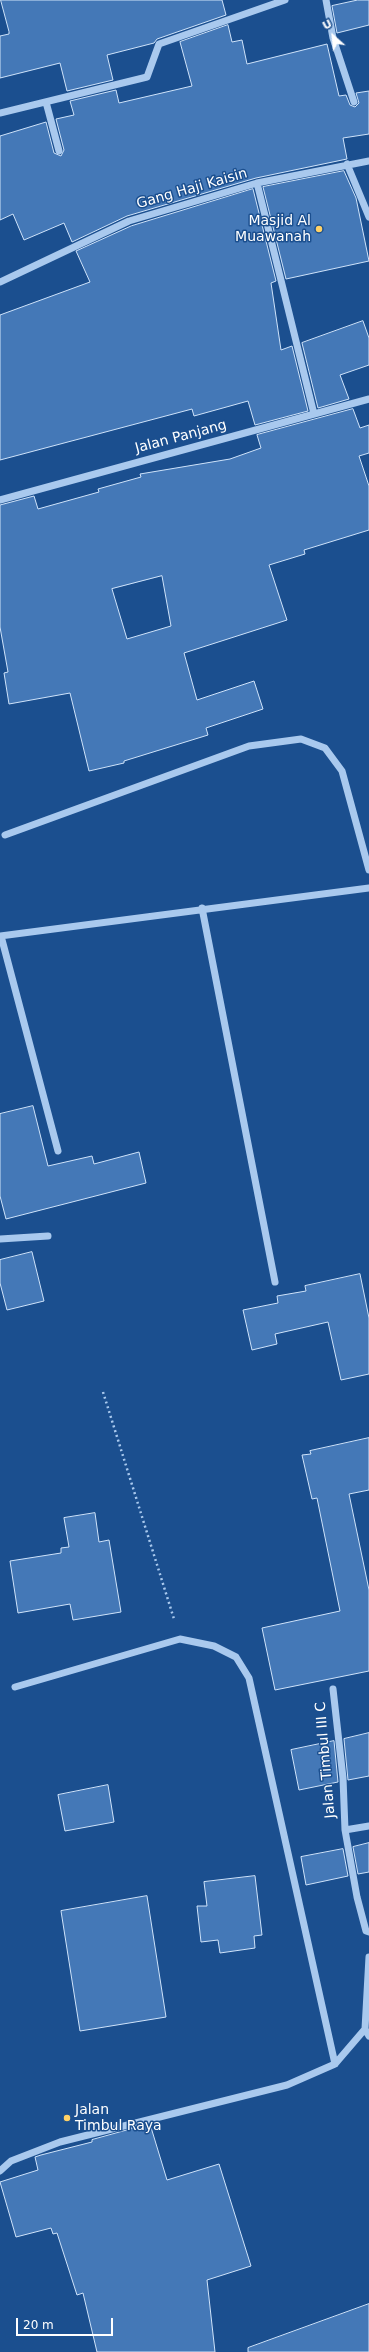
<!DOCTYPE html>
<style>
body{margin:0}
#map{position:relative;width:369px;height:2352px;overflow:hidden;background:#1b4f8f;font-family:"DejaVu Sans",sans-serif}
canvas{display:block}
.north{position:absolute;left:313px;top:16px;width:40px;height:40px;-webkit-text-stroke:3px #1b4f8f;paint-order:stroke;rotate:333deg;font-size:11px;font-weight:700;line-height:16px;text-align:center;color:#fff}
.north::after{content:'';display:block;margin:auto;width:14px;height:18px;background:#fff;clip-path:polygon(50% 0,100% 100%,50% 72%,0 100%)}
.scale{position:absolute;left:16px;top:2318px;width:97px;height:18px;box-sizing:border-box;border:2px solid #fff;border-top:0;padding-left:5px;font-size:12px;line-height:14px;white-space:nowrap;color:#fff;-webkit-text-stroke:3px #1b4f8f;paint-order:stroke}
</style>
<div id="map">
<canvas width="369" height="2352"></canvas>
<div class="north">U</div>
<div class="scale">20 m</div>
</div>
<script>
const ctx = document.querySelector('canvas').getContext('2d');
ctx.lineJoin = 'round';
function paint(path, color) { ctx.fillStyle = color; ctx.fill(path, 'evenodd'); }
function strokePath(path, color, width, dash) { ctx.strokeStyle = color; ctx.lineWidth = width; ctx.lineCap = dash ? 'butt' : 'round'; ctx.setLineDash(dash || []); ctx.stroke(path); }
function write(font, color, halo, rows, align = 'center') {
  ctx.font = font + ' "DejaVu Sans",sans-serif'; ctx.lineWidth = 3; ctx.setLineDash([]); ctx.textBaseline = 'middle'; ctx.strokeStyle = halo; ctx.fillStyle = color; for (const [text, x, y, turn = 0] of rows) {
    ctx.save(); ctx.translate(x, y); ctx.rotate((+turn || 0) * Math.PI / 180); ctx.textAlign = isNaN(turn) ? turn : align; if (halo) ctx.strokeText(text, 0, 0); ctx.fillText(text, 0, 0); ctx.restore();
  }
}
const building = new Path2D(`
 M 1,0 L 222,0 L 226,15 L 157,39 L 154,43 L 107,55 L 113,80 L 67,91 L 60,63 L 0,78 L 0,36 L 9,34 L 9,32 Z
 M 358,0 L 369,0 L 369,25 L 337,33 L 332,6 Z
 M 228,25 L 232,42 L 242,40 L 247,64 L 327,44 L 339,96 L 346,95 L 350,105 L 355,107 L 359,103 L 356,93 L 369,91 L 369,134 L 343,138 L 347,159 L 256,178 L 127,216 L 72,242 L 64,223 L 24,240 L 13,214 L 0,220 L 0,136 L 46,122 L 54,153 L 61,156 L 64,150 L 56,119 L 74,115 L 70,101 L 116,90 L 119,103 L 192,86 L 180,42 Z
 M 344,171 L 356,198 L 369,261 L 286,279 L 263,187 Z
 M 253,189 L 276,281 L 271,283 L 281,350 L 292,346 L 308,411 L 255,425 L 248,401 L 194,416 L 192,409 L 0,460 L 0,315 L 90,282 L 76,251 L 131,226 Z
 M 363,321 L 369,338 L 369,365 L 340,375 L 349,399 L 318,408 L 302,343 Z
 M 353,409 L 360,428 L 369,425 L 369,453 L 359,456 L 369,486 L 369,530 L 304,550 L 305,554 L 269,565 L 287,620 L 184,653 L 197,700 L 254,681 L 263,709 L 206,728 L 208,735 L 124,761 L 124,763 L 89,771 L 70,693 L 9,704 L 4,673 L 8,672 L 0,627 L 0,505 L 34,496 L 38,509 L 99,492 L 98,489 L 141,477 L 140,474 L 230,459 L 261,448 L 257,435 ZM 162,576 L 171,626 L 127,639 L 112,589 Z
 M 33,1106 L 48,1166 L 92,1156 L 94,1164 L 139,1152 L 146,1183 L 6,1219 L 0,1196 L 0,1114 Z
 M 32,1252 L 44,1301 L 7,1310 L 0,1283 L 0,1260 Z
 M 360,1274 L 369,1318 L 369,1374 L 341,1380 L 328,1322 L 275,1334 L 277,1344 L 252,1350 L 243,1310 L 278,1303 L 277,1296 L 306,1291 L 305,1286 Z
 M 369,1438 L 369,1490 L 349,1494 L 369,1590 L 369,1671 L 275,1690 L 262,1628 L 340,1611 L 317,1498 L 312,1499 L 302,1455 L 311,1454 L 310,1451 Z
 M 95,1513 L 99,1542 L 109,1540 L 121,1612 L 73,1620 L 70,1604 L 18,1613 L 10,1561 L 61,1553 L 61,1548 L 69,1547 L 64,1518 Z
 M 369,1733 L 369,1776 L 348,1780 L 344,1739 Z
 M 334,1741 L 338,1782 L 299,1790 L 291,1750 Z
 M 108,1785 L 114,1822 L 65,1831 L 58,1795 Z
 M 369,1843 L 369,1872 L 358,1874 L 353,1847 Z
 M 343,1849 L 348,1876 L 306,1885 L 301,1857 Z
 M 255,1876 L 262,1935 L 254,1936 L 255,1948 L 220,1953 L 218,1940 L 201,1942 L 197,1906 L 207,1906 L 204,1882 Z
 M 147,1896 L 166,2017 L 80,2031 L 61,1911 Z
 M 150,2124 L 167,2180 L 219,2164 L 251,2266 L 207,2280 L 215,2352 L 97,2352 L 83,2293 L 77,2295 L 57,2233 L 53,2234 L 51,2228 L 16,2237 L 0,2182 L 38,2170 L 35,2157 L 41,2155 L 92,2142 L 92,2140 Z
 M 369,2304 L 369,2352 L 248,2352 L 248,2348 Z`);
paint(building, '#4478b7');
strokePath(building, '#cfe3fa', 1);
strokePath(new Path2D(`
 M 103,1392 L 174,1619`), '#a9c9ee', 2.5, [2, 3]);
strokePath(new Path2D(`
 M 326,0 L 333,38 L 354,102
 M 46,102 L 59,151
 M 0,113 L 147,77 L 159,44 L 285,0
 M 347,164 L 369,217
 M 257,183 L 314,414
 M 0,282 L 129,221 L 257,183 L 369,161
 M 0,500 L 369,399
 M 5,835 L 249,746 L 301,739 L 325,748 L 342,771 L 369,870
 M 202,908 L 275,1282
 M 0,936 L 369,888
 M 1,936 L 58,1151
 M 0,1239 L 48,1236
 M 15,1687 L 180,1639 L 214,1646 L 236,1657 L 249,1678 L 335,2064
 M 333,1689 L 343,1778 L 345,1830 L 357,1897 L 366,1931 L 369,1932
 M 345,1830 L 369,1826
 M 365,2029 L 369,2036
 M 0,2171 L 11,2161 L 60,2142 L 287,2085 L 335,2064 L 365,2029 L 369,1957`), '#a9c9ee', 7);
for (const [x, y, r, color] of [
 [319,229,4,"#ffd166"],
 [67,2118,4,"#ffd166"]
]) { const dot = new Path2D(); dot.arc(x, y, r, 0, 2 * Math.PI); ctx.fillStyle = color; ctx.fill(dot); strokePath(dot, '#1b4f8f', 1.5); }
write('14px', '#fff', '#1b4f8f', [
 ["Gang Haji Kaisin",192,189,-16],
 ["Jalan Panjang",181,437,-15],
 ["Jalan Timbul III C",326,1760,-95]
]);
write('14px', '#fff', '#1b4f8f', [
 ["Masjid Al",311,221],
 ["Muawanah",311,237],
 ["Jalan",75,2110,"left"],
 ["Timbul Raya",75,2126,"left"]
], 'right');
</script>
